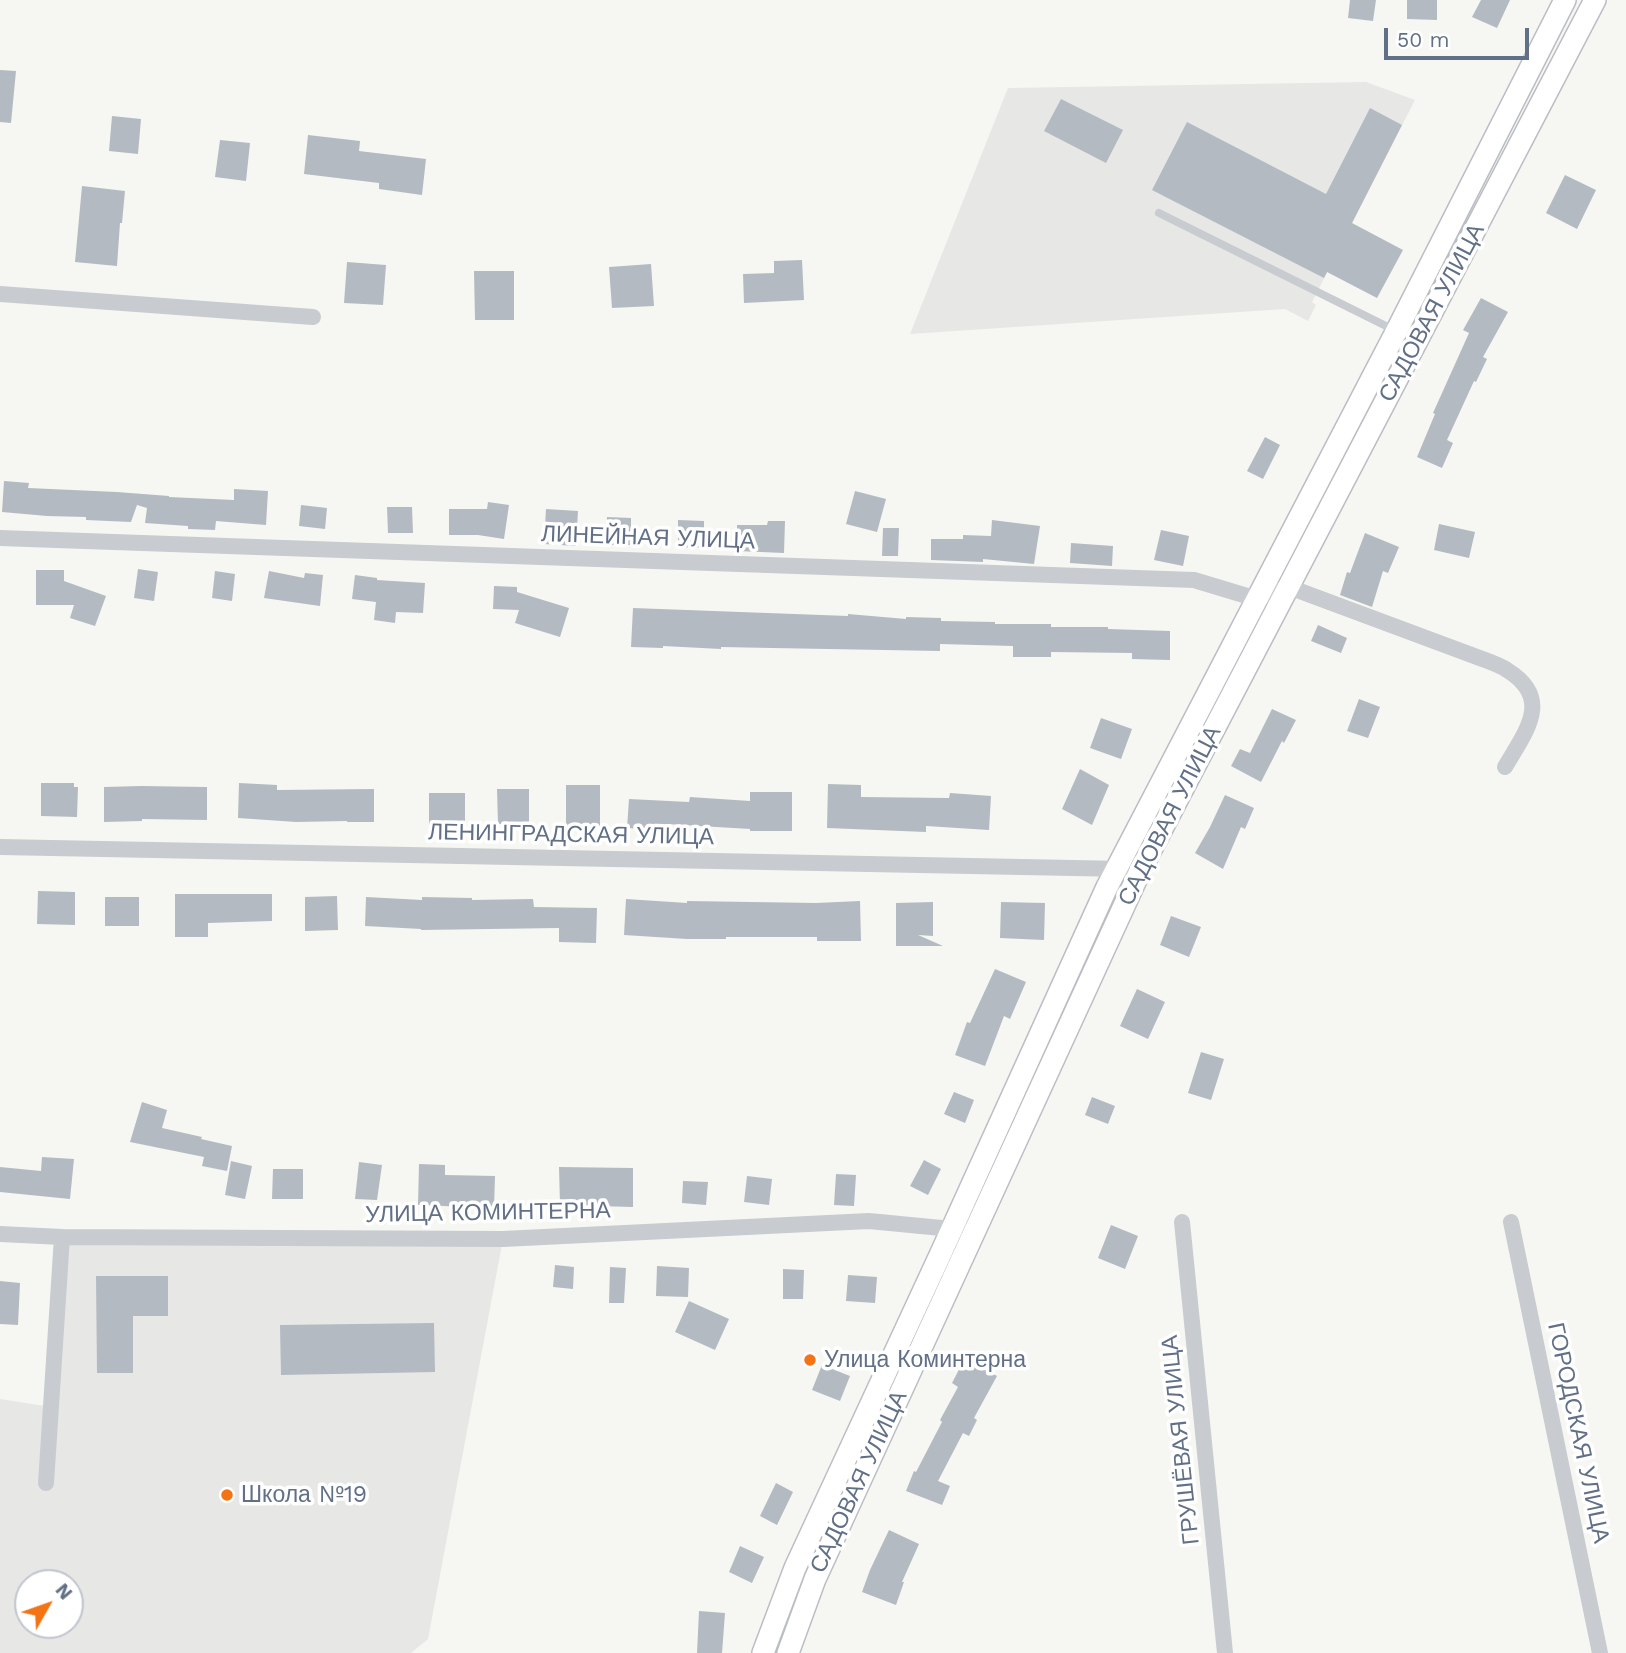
<!DOCTYPE html>
<meta charset="utf-8">
<style>
body{margin:0}
#map{position:relative;width:1626px;height:1653px;overflow:hidden;background:#f6f7f3;font-family:"Work Sans",sans-serif}
canvas{display:block}
.north{position:absolute;left:14px;top:1569px;width:70px;height:70px;box-sizing:border-box;background:#fff;border:2px solid #c0c6cf;border-radius:50%;rotate:50deg;font-size:19px;font-weight:700;line-height:28px;text-align:center;color:#627087}
.north::after{content:'';display:block;margin:auto;width:24px;height:32px;background:#f47315;clip-path:polygon(50% 0,100% 100%,50% 72%,0 100%)}
.scale{position:absolute;left:1384px;top:28px;width:145px;height:32px;box-sizing:border-box;border:4px solid #627087;border-top:0;padding-left:9px;font-size:21px;line-height:24px;white-space:nowrap;color:#627087;-webkit-text-stroke:5px #fff;paint-order:stroke}
</style>
<div id="map">
<canvas width="1626" height="1653"></canvas>
<div class="north">N</div>
<div class="scale">50 m</div>
</div>
<script>
const ctx = document.querySelector('canvas').getContext('2d');
ctx.lineJoin = 'round';
function paint(path, color) { ctx.fillStyle = color; ctx.fill(path, 'evenodd'); }
function strokePath(path, color, width, dash) { ctx.strokeStyle = color; ctx.lineWidth = width; ctx.lineCap = dash ? 'butt' : 'round'; ctx.setLineDash(dash || []); ctx.stroke(path); }
function write(font, color, halo, rows, align = 'center') {
  ctx.font = font + ' "Work Sans",sans-serif'; ctx.lineWidth = 7; ctx.setLineDash([]); ctx.textBaseline = 'middle'; ctx.strokeStyle = halo; ctx.fillStyle = color; for (const [text, x, y, turn = 0] of rows) {
    ctx.save(); ctx.translate(x, y); ctx.rotate((+turn || 0) * Math.PI / 180); ctx.textAlign = isNaN(turn) ? turn : align; if (halo) ctx.strokeText(text, 0, 0); ctx.fillText(text, 0, 0); ctx.restore();
  }
}
paint(new Path2D(`
 M 1366,82 L 1415,100 L 1312,302 L 1316,305 L 1308,321 L 1285,309 L 910,334 L 1008,88 Z
 M 62,1237 L 503,1239 L 428,1639 L 411,1653 L 0,1653 L 0,1399 L 51,1407 ZM 28,1583 L 70,1583 L 70,1625 L 28,1625 Z`), '#e7e7e6');
paint(new Path2D(`
 M 1350,0 L 1376,0 L 1373,21 L 1348,18 Z
 M 1407,0 L 1437,0 L 1437,20 L 1407,19 Z
 M 1481,0 L 1510,0 L 1497,28 L 1472,17 Z
 M 0,70 L 16,71 L 11,123 L 0,122 Z
 M 1061,99 L 1123,130 L 1106,163 L 1044,131 Z
 M 1370,108 L 1402,125 L 1352,223 L 1403,250 L 1377,298 L 1327,272 L 1324,278 L 1152,190 L 1187,122 L 1326,194 Z
 M 112,116 L 141,119 L 138,154 L 109,151 Z
 M 308,135 L 360,141 L 359,151 L 426,159 L 422,195 L 379,189 L 379,183 L 304,174 Z
 M 220,140 L 250,143 L 246,181 L 215,177 Z
 M 1565,175 L 1596,190 L 1577,229 L 1546,213 Z
 M 82,186 L 125,191 L 122,223 L 120,223 L 117,266 L 75,262 Z
 M 802,260 L 804,300 L 744,303 L 743,274 L 774,273 L 774,261 Z
 M 347,262 L 386,265 L 383,305 L 344,303 Z
 M 651,264 L 654,306 L 612,308 L 609,267 Z
 M 474,271 L 514,271 L 514,320 L 475,320 Z
 M 1481,298 L 1508,312 L 1483,357 L 1487,359 L 1476,382 L 1474,381 L 1447,440 L 1453,443 L 1442,468 L 1417,457 L 1435,414 L 1433,413 L 1469,333 L 1463,330 Z
 M 1265,437 L 1280,445 L 1263,479 L 1247,471 Z
 M 4,481 L 29,483 L 28,488 L 117,492 L 169,496 L 169,497 L 234,500 L 234,489 L 268,491 L 266,525 L 216,521 L 215,530 L 188,529 L 188,526 L 145,523 L 147,508 L 137,505 L 131,522 L 86,520 L 86,517 L 47,516 L 2,512 Z
 M 855,491 L 886,499 L 877,532 L 846,524 Z
 M 488,502 L 509,505 L 504,539 L 478,535 L 449,535 L 449,509 L 487,509 Z
 M 301,505 L 327,508 L 325,529 L 299,526 Z
 M 387,507 L 412,507 L 413,533 L 388,533 Z
 M 546,509 L 578,511 L 576,546 L 544,544 Z
 M 607,517 L 631,518 L 631,545 L 606,545 Z
 M 678,520 L 704,521 L 704,548 L 678,547 Z
 M 992,520 L 1040,526 L 1034,564 L 983,559 L 983,562 L 931,560 L 931,539 L 963,539 L 963,535 L 991,536 Z
 M 768,521 L 785,521 L 784,553 L 737,551 L 737,525 L 767,525 Z
 M 1439,524 L 1475,532 L 1469,558 L 1434,550 Z
 M 883,528 L 899,528 L 898,556 L 882,556 Z
 M 1161,530 L 1189,536 L 1183,566 L 1154,560 Z
 M 1365,533 L 1399,547 L 1388,573 L 1383,571 L 1372,607 L 1340,595 L 1347,572 L 1350,573 Z
 M 1071,543 L 1113,546 L 1112,566 L 1070,563 Z
 M 138,569 L 158,572 L 154,601 L 134,598 Z
 M 36,570 L 64,570 L 64,581 L 106,596 L 95,626 L 70,618 L 74,605 L 36,605 Z
 M 215,571 L 235,574 L 232,601 L 212,598 Z
 M 269,571 L 304,578 L 305,573 L 323,575 L 320,606 L 264,598 Z
 M 355,575 L 377,578 L 377,580 L 425,583 L 423,613 L 396,612 L 395,623 L 374,620 L 376,602 L 352,599 Z
 M 494,586 L 517,587 L 517,592 L 569,608 L 560,637 L 515,623 L 519,610 L 493,609 Z
 M 633,608 L 848,616 L 848,614 L 906,619 L 906,617 L 941,618 L 941,621 L 995,622 L 995,624 L 1051,624 L 1051,627 L 1108,627 L 1108,629 L 1170,631 L 1170,660 L 1132,659 L 1132,653 L 1051,652 L 1051,657 L 1013,657 L 1013,646 L 940,644 L 940,651 L 772,648 L 721,647 L 721,649 L 663,646 L 663,648 L 631,647 Z
 M 1318,625 L 1347,638 L 1341,653 L 1311,641 Z
 M 1359,699 L 1380,707 L 1368,738 L 1347,731 Z
 M 1272,709 L 1296,720 L 1284,743 L 1282,741 L 1261,782 L 1231,766 L 1240,749 L 1250,753 Z
 M 1101,718 L 1132,729 L 1121,759 L 1090,748 Z
 M 1080,769 L 1109,785 L 1092,825 L 1062,809 Z
 M 41,783 L 74,783 L 74,787 L 78,787 L 77,817 L 41,816 Z
 M 239,783 L 277,785 L 277,790 L 374,789 L 374,822 L 347,822 L 347,821 L 296,822 L 238,818 Z
 M 828,784 L 861,785 L 861,797 L 949,798 L 950,793 L 991,796 L 989,830 L 926,826 L 926,832 L 827,828 Z
 M 566,785 L 600,785 L 600,826 L 566,826 Z
 M 141,786 L 207,787 L 207,820 L 142,819 L 142,821 L 104,822 L 104,787 Z
 M 497,789 L 529,789 L 529,824 L 498,824 Z
 M 750,792 L 792,792 L 792,831 L 750,831 L 750,829 L 666,824 L 665,830 L 627,828 L 629,799 L 689,802 L 690,797 L 750,801 Z
 M 429,793 L 465,793 L 465,825 L 429,825 Z
 M 1225,795 L 1254,808 L 1245,829 L 1241,827 L 1223,869 L 1195,853 L 1210,827 Z
 M 38,891 L 75,892 L 75,925 L 37,924 Z
 M 175,894 L 272,894 L 272,921 L 208,923 L 208,937 L 175,937 Z
 M 337,896 L 338,930 L 305,931 L 305,897 Z
 M 105,897 L 139,897 L 139,926 L 105,926 Z
 M 366,897 L 422,900 L 422,897 L 472,898 L 472,900 L 533,899 L 534,907 L 597,908 L 596,943 L 559,942 L 559,928 L 421,930 L 421,929 L 365,926 Z
 M 626,899 L 687,903 L 687,901 L 816,903 L 860,901 L 861,941 L 817,941 L 817,937 L 726,937 L 726,939 L 687,939 L 624,935 Z
 M 933,902 L 933,936 L 918,935 L 943,946 L 896,946 L 896,903 Z
 M 1001,902 L 1045,903 L 1044,940 L 1000,938 Z
 M 1171,916 L 1201,927 L 1189,957 L 1160,945 Z
 M 995,969 L 1026,982 L 1010,1019 L 1004,1016 L 985,1066 L 955,1055 L 967,1022 L 970,1023 Z
 M 1137,989 L 1165,1002 L 1148,1039 L 1120,1026 Z
 M 1201,1052 L 1224,1059 L 1211,1100 L 1188,1093 Z
 M 954,1092 L 974,1100 L 965,1123 L 944,1114 Z
 M 1092,1097 L 1115,1106 L 1108,1124 L 1085,1115 Z
 M 142,1102 L 167,1110 L 162,1128 L 202,1137 L 201,1139 L 232,1146 L 227,1171 L 202,1166 L 204,1157 L 130,1142 Z
 M 42,1157 L 74,1159 L 70,1199 L 0,1192 L 0,1167 L 41,1171 Z
 M 924,1160 L 941,1169 L 928,1195 L 910,1186 Z
 M 231,1161 L 252,1166 L 245,1199 L 225,1195 Z
 M 359,1162 L 382,1165 L 377,1200 L 355,1199 Z
 M 419,1164 L 445,1165 L 445,1175 L 495,1176 L 494,1208 L 418,1205 Z
 M 559,1167 L 633,1168 L 633,1207 L 560,1205 Z
 M 273,1169 L 303,1169 L 303,1199 L 272,1199 Z
 M 836,1174 L 856,1175 L 854,1206 L 834,1205 Z
 M 747,1176 L 772,1179 L 769,1205 L 744,1202 Z
 M 683,1181 L 708,1182 L 706,1205 L 682,1203 Z
 M 1111,1225 L 1138,1236 L 1125,1269 L 1098,1258 Z
 M 555,1265 L 574,1267 L 573,1289 L 553,1287 Z
 M 657,1266 L 689,1268 L 688,1297 L 656,1296 Z
 M 610,1267 L 626,1268 L 624,1303 L 609,1303 Z
 M 783,1269 L 804,1270 L 803,1299 L 783,1299 Z
 M 848,1275 L 877,1277 L 875,1303 L 846,1301 Z
 M 96,1276 L 168,1276 L 168,1316 L 133,1316 L 133,1373 L 97,1373 Z
 M 0,1281 L 20,1283 L 18,1325 L 0,1324 Z
 M 689,1301 L 729,1319 L 715,1350 L 675,1332 Z
 M 434,1323 L 435,1372 L 281,1375 L 280,1325 Z
 M 965,1358 L 997,1376 L 974,1418 L 977,1420 L 969,1436 L 963,1433 L 938,1481 L 950,1486 L 942,1505 L 906,1491 L 914,1471 L 916,1472 L 942,1422 L 940,1420 L 958,1387 L 952,1383 Z
 M 822,1365 L 850,1376 L 840,1401 L 812,1390 Z
 M 776,1483 L 793,1492 L 777,1525 L 760,1516 Z
 M 889,1530 L 919,1544 L 902,1582 L 904,1582 L 896,1605 L 862,1592 L 870,1570 Z
 M 740,1546 L 764,1557 L 752,1583 L 729,1572 Z
 M 699,1611 L 725,1613 L 722,1653 L 697,1653 Z`), '#b4bac1');
const secondary = new Path2D(`
 M 763,1653 L 795,1568 L 941,1253 L 1107,887 L 1396,332 L 1565,0
 M 788,1653 L 815,1579 L 1141,869 L 1595,0`);
strokePath(secondary, '#babec4', 24);
strokePath(new Path2D(`
 M 1159,213 L 1394,330`), '#c8cbcf', 8);
strokePath(new Path2D(`
 M 0,294 L 313,317
 M 0,538 L 1194,580 L 1257,599 L 1289,587 L 1477,657 C 1487,661 1498,664 1507,670 C 1554,699 1525,732 1505,767
 M 0,847 L 1124,869
 M 1182,1222 L 1225,1653
 M 1511,1222 L 1600,1653
 M 0,1234 L 62,1237 L 503,1239 L 869,1221 L 962,1230
 M 46,1483 L 62,1237`), '#c8cbcf', 16);
strokePath(secondary, '#fff', 21);
for (const [x, y, r, color] of [
 [810,1360,7,"#f47315"],
 [227,1495,7,"#f47315"]
]) { const dot = new Path2D(); dot.arc(x, y, r, 0, 2 * Math.PI); ctx.fillStyle = color; ctx.fill(dot); strokePath(dot, '#fff', 2.5); }
write('23px', '#627087', '#fff', [
 ["САДОВАЯ УЛИЦА",1432,313,-62],
 ["ЛИНЕЙНАЯ УЛИЦА",648,538,2],
 ["САДОВАЯ УЛИЦА",1170,816,-63],
 ["ЛЕНИНГРАДСКАЯ УЛИЦА",571,835,1],
 ["УЛИЦА КОМИНТЕРНА",488,1213,-1],
 ["ГОРОДСКАЯ УЛИЦА",1578,1433,78],
 ["ГРУШЁВАЯ УЛИЦА",1181,1440,-96],
 ["САДОВАЯ УЛИЦА",859,1482,-65]
]);
write('23px', '#627087', '#fff', [
 ["Улица Коминтерна",824,1360],
 ["Школа №19",241,1495]
], 'left');
</script>
